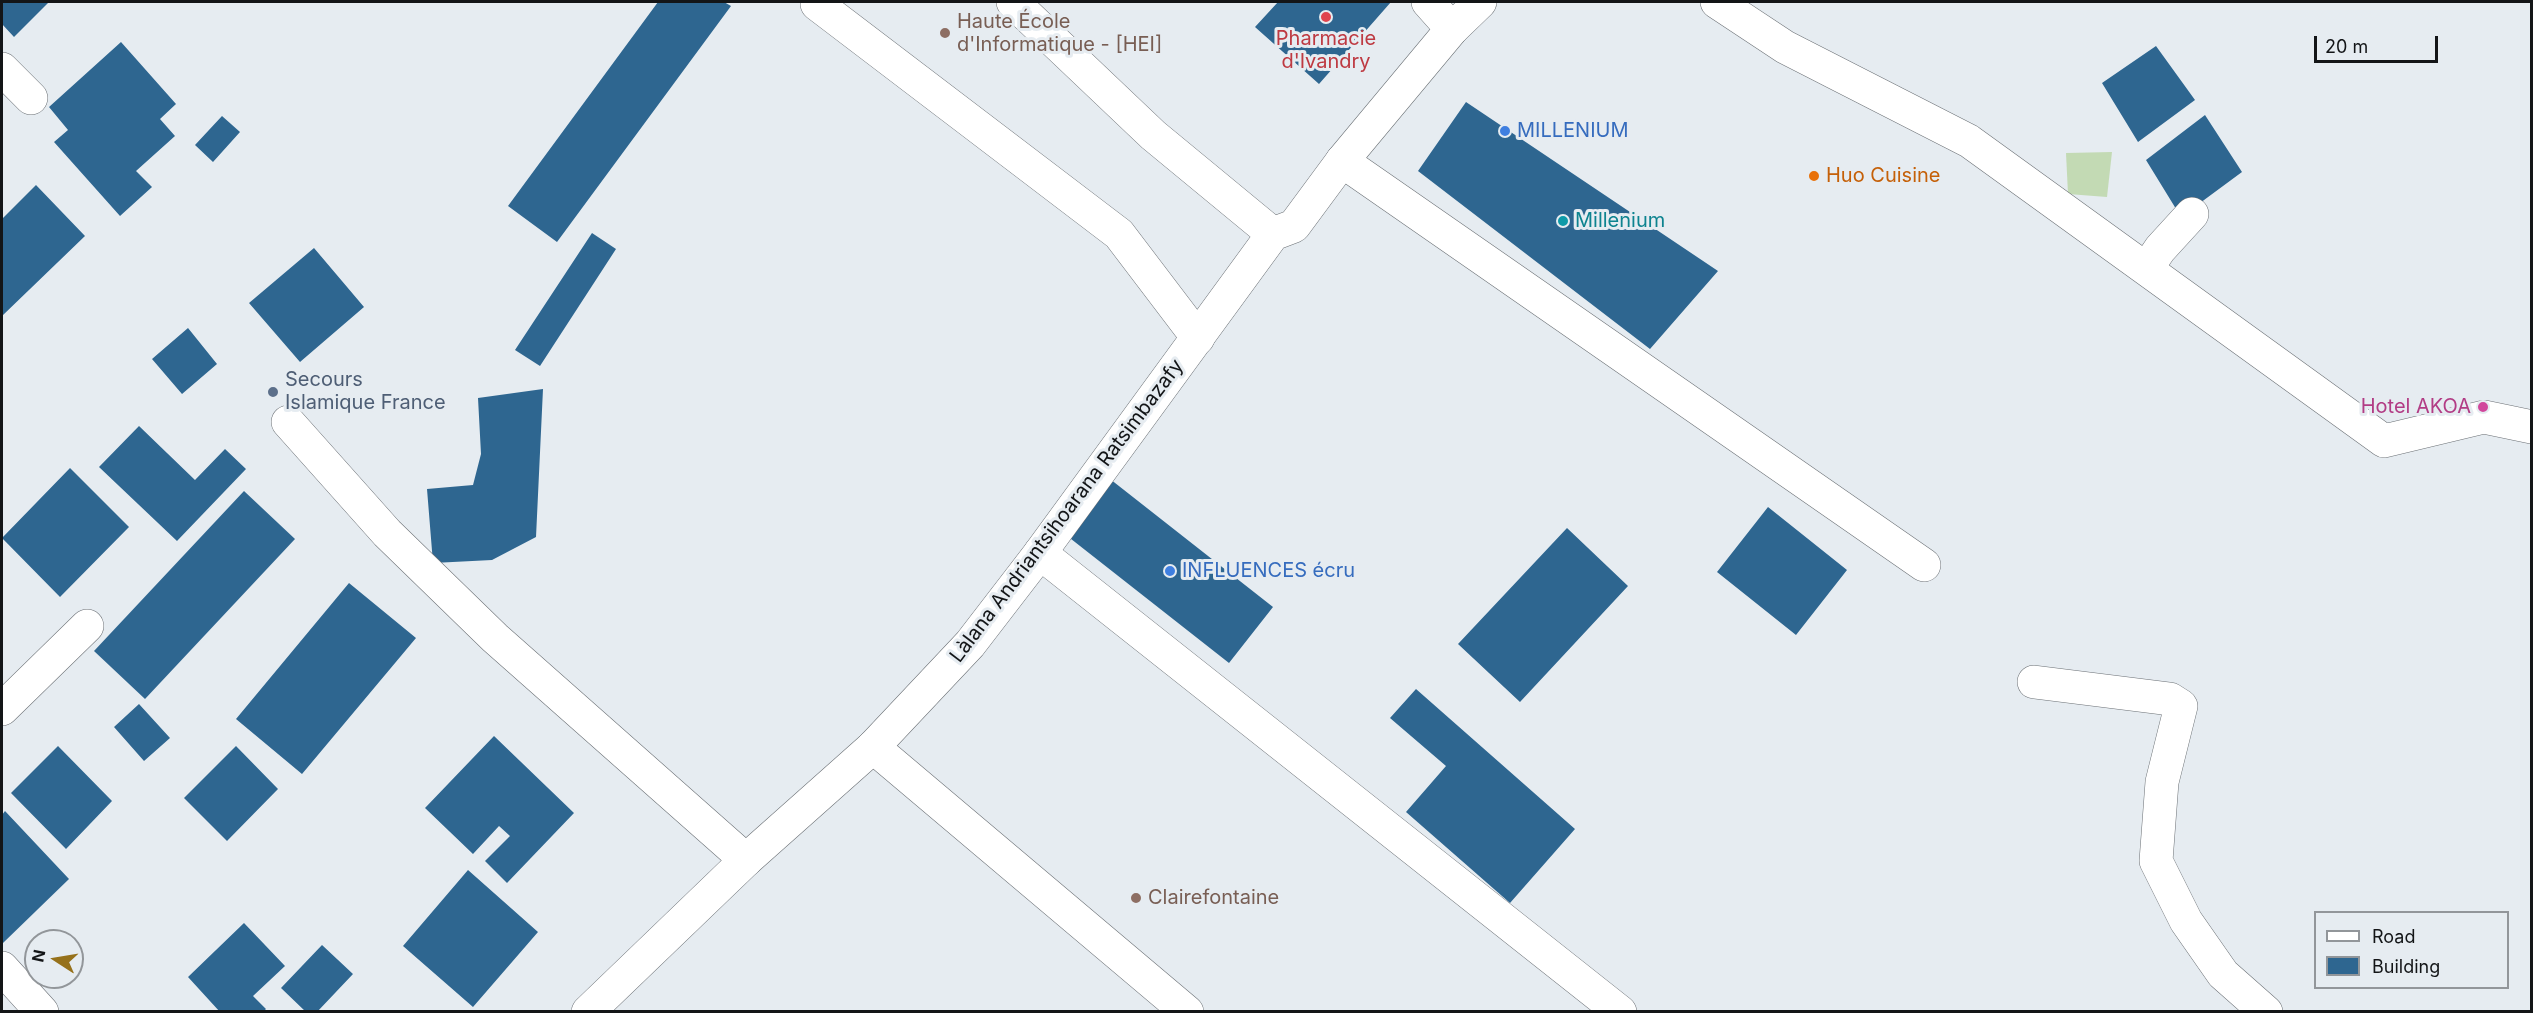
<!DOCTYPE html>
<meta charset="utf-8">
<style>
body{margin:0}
#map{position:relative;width:2533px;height:1013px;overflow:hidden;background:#e6ecf1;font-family:Inter,sans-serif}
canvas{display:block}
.frame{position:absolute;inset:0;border:3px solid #131517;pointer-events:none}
.legend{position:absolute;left:2314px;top:911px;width:195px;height:78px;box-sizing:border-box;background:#e6ecf1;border:2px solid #92969a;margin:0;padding:8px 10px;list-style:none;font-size:18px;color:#131517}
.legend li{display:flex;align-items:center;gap:12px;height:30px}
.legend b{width:30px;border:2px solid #92969a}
.north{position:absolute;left:24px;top:929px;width:60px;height:60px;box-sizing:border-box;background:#e6ecf1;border:2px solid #92969a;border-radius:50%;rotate:282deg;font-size:16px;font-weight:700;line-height:24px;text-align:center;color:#131517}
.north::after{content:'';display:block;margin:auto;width:21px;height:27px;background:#96711b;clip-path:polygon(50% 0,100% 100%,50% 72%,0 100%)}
.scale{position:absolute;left:2314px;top:36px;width:124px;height:27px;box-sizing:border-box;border:3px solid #131517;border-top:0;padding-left:8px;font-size:18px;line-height:21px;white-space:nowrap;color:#131517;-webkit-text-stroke:4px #e6ecf1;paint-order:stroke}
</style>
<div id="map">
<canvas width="2533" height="1013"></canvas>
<div class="frame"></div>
<ul class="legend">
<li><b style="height:8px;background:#fff"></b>Road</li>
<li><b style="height:16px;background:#2e6690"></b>Building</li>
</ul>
<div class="north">N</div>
<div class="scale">20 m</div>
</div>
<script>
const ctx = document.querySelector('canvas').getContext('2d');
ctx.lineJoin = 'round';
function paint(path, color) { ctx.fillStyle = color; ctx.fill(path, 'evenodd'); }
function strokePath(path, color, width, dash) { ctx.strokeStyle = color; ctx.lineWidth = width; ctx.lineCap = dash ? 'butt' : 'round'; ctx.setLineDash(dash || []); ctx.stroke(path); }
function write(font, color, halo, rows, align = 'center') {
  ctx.font = font + ' Inter,sans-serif'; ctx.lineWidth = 6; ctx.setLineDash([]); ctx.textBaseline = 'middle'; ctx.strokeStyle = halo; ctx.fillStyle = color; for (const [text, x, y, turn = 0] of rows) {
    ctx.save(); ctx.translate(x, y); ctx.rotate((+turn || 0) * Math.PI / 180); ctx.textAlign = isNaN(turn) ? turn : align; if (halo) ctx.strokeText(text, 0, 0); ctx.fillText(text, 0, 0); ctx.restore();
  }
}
paint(new Path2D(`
 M 2112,152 L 2107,197 L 2068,194 L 2066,153 Z`), '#c3dab4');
paint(new Path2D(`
 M 2,2 L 49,2 L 14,37 L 2,24 Z
 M 658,2 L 724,2 L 731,6 L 557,242 L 508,206 Z
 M 1278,2 L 1391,2 L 1319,84 L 1255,27 Z
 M 121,42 L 176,104 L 160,119 L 175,136 L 136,171 L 152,187 L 120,216 L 54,142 L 68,130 L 49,107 Z
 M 2156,46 L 2195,100 L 2138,142 L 2102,83 Z
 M 1466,102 L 1718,271 L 1650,349 L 1418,171 Z
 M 2205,115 L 2242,172 L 2181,217 L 2146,160 Z
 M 222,116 L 240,132 L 213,162 L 195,145 Z
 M 36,185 L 85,236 L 2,316 L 2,219 Z
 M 592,233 L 616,249 L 540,366 L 515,350 Z
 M 314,248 L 364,307 L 300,362 L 249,303 Z
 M 188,328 L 217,364 L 182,394 L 152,359 Z
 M 543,389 L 536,537 L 492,560 L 433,563 L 427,489 L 473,485 L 481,454 L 478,398 Z
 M 139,426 L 195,480 L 225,449 L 246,469 L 177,541 L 99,467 Z
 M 70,468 L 129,527 L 60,597 L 2,538 Z
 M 1110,479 L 1273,607 L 1229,663 L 1066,535 Z
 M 244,491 L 295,539 L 145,699 L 94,651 Z
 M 1768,507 L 1847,570 L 1796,635 L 1717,572 Z
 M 1567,528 L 1628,586 L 1520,702 L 1458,644 Z
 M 349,583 L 416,638 L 302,774 L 236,719 Z
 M 1416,689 L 1575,829 L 1510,903 L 1406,812 L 1446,766 L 1390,718 Z
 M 139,704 L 170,738 L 144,761 L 114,727 Z
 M 494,736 L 574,813 L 507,883 L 485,861 L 510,836 L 499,826 L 473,854 L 425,808 Z
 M 58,746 L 112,801 L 66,849 L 11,793 Z
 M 236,746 L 278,789 L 227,841 L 184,798 Z
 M 5,811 L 69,879 L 3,943 L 2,815 Z
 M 468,870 L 538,932 L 473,1007 L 403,946 Z
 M 244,923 L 285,966 L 253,996 L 266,1009 L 263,1012 L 220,1012 L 188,977 Z
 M 322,945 L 353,974 L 317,1012 L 306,1012 L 281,988 Z`), '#2e6690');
const minor = new Path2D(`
 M 1013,2 L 1153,135 L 1273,234
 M 1428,2 L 1452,29
 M 1717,2 L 1785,47 L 1969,141 L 2384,441 L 2484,417 L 2532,427
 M 817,4 L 1119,234 L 1198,338
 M 2,69 L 31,98
 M 1342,161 L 1924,565
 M 2147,268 L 2160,249 L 2192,214
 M 288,422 L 387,533 L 495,638 L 746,860
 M 1040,553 L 1620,1012
 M 2034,682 L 2170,699 L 2181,706 L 2162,782 L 2156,861 L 2186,921 L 2223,974 L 2266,1012
 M 2,709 L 87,626
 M 873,747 L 1187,1012
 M 2,968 L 42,1012`);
const major = new Path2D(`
 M 588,1012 L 746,860 L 873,747 L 970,644 L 1040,553 L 1273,234 L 1294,226 L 1342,161 L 1452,29 L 1480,2`);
strokePath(minor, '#6b7075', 34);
strokePath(major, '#6b7075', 34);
strokePath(minor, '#fff', 33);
strokePath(major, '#fff', 33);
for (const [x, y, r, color] of [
 [1326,17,6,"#e0444e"],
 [945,33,6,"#8d6e63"],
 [1505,131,6,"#3f7fe0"],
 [1814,176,6,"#e8710a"],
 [1563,221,6,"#0f9aa8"],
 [273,392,6,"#5c6f8a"],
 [2483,407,6,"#d1479c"],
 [1170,571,6,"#3f7fe0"],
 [1136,898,6,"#8d6e63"]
]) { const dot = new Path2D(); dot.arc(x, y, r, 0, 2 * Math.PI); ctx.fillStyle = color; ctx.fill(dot); strokePath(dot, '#e6ecf1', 2); }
write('20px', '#785e54', '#e6ecf1', [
 ["Haute École",957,22],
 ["d'Informatique - [HEI]",957,45],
 ["Clairefontaine",1148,898]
], 'left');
write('20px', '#be3a42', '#e6ecf1', [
 ["Pharmacie",1326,39],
 ["d'Ivandry",1326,62]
]);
write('20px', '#366cbe', '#e6ecf1', [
 ["MILLENIUM",1517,131],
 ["INFLUENCES écru",1182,571]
], 'left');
write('20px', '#c56008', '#e6ecf1', [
 ["Huo Cuisine",1826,176]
], 'left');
write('20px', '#0d838f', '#e6ecf1', [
 ["Millenium",1575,221]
], 'left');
write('20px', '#4e5e75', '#e6ecf1', [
 ["Secours",285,380],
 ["Islamique France",285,403]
], 'left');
write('20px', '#b23c85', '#e6ecf1', [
 ["Hotel AKOA",2471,407]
], 'right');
write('20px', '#131517', '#e6ecf1', [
 ["Làlana Andriantsihoarana Ratsimbazafy",1067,511,-53]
]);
</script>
